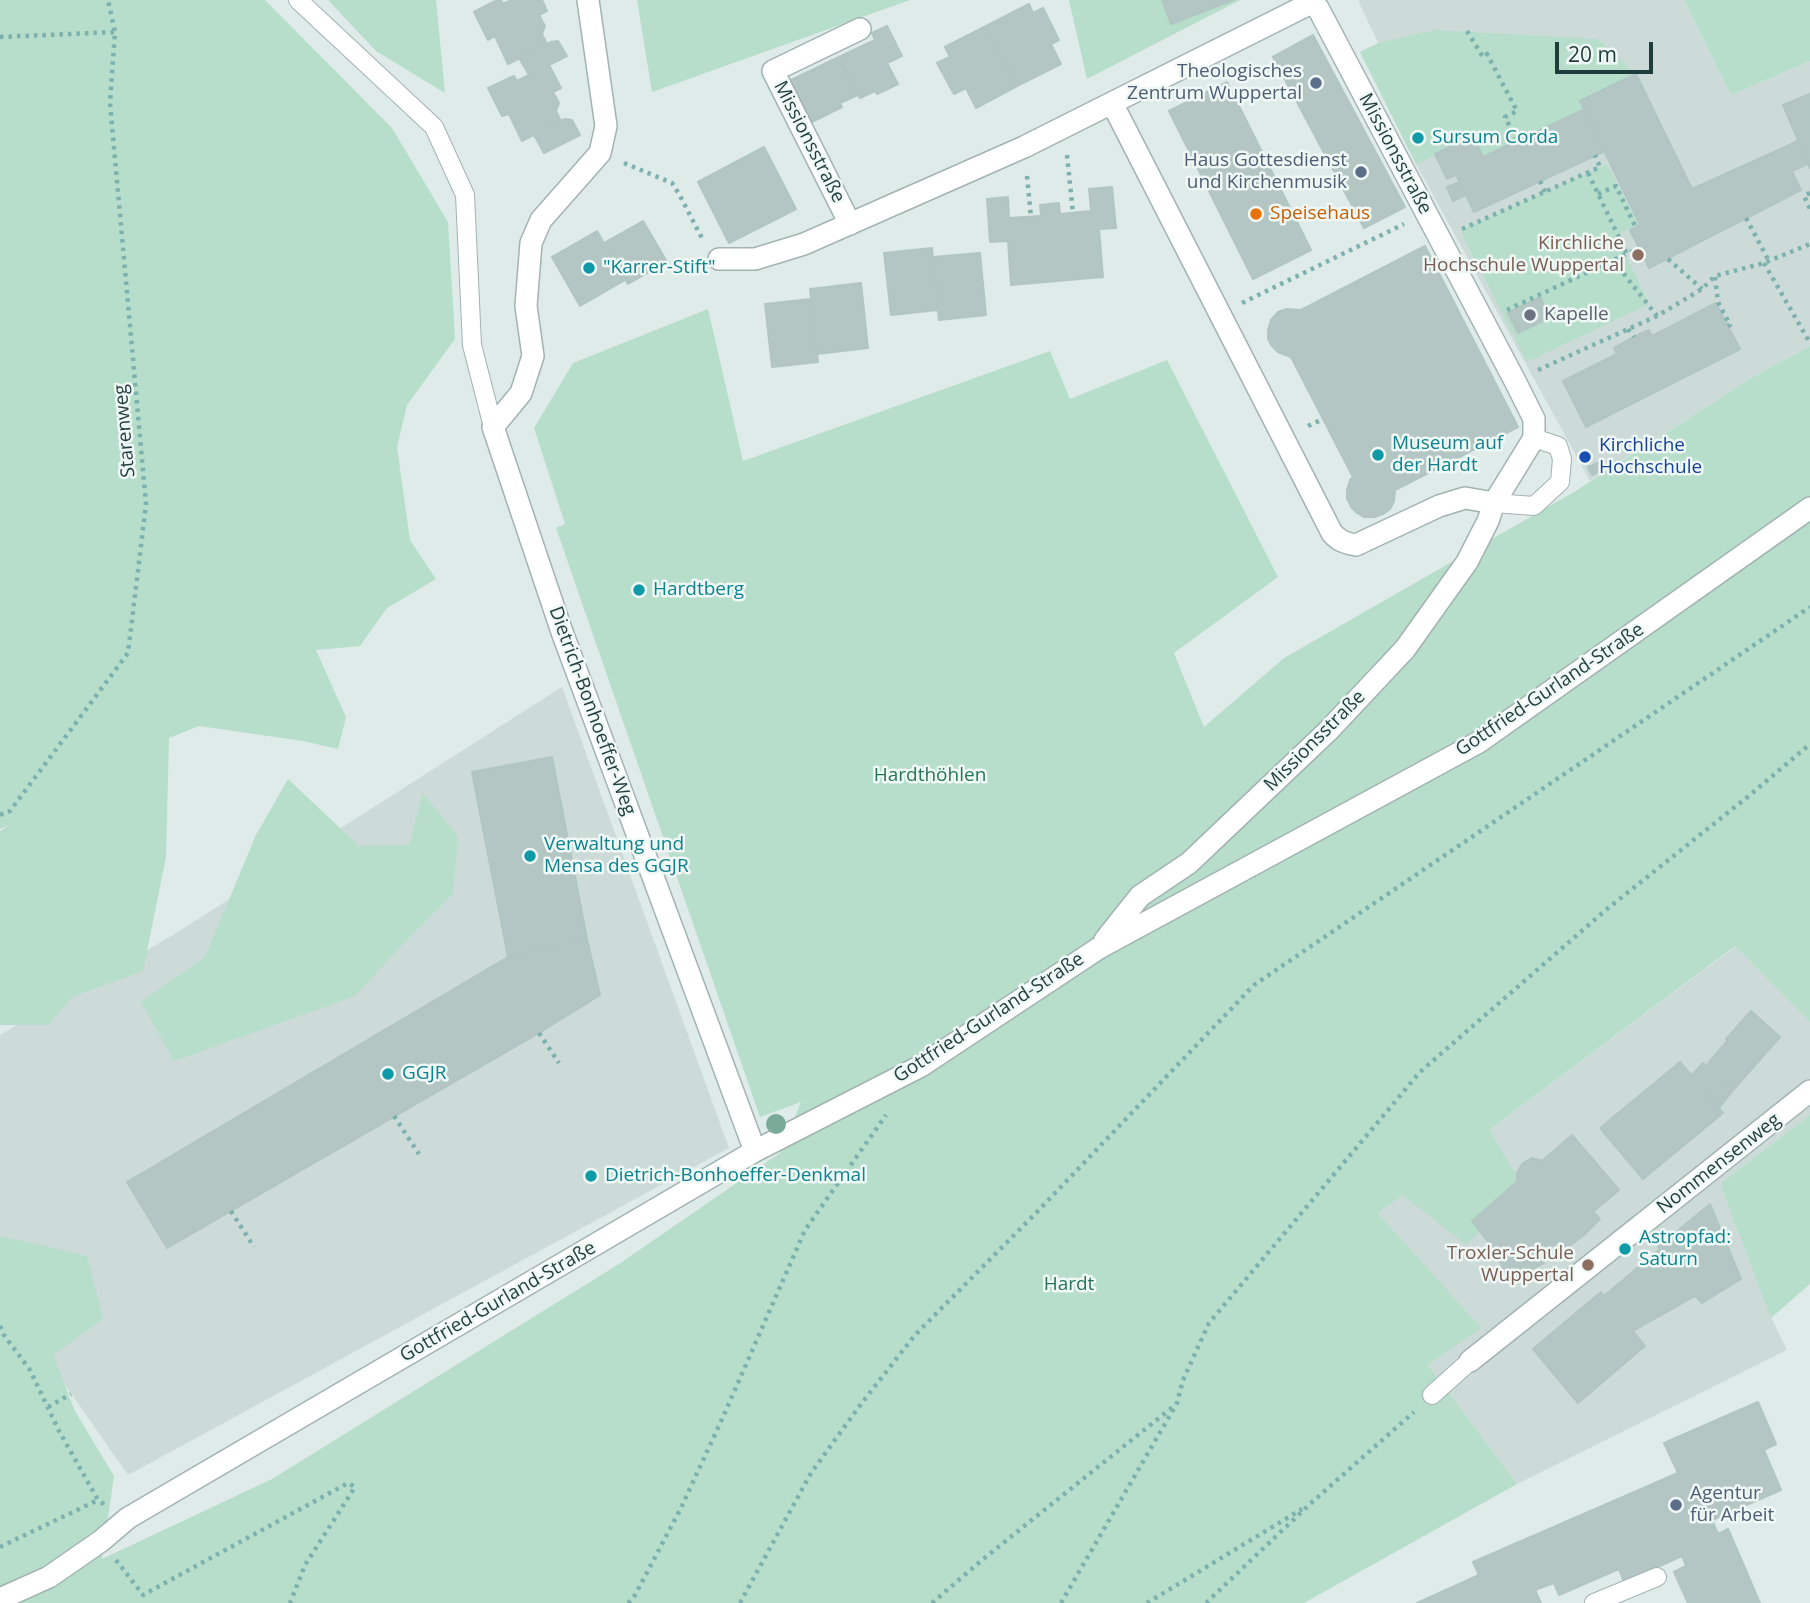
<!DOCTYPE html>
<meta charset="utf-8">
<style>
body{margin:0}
#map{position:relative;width:1810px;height:1603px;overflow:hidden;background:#dfebe9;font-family:"Open Sans",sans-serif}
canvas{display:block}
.scale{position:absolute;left:1555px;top:42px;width:98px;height:32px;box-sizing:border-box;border:4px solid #1f3d3c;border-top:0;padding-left:9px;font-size:21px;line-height:24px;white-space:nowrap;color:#1f3d3c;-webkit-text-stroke:5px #f0f8f6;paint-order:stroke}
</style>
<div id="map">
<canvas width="1810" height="1603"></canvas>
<div class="scale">20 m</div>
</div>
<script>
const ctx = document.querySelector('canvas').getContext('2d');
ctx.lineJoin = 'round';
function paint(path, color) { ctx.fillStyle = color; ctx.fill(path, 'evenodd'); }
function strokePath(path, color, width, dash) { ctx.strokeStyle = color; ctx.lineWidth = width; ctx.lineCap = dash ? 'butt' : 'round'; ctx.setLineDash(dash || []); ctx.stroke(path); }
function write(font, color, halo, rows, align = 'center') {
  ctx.font = font + ' "Open Sans",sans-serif'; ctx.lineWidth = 5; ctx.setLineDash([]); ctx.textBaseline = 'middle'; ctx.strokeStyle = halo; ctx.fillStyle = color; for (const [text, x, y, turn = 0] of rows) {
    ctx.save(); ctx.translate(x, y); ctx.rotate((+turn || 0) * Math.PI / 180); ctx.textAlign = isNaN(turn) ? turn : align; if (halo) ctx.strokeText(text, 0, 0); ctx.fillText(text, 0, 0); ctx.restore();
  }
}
paint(new Path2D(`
 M 1358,0 L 1684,0 L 1731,95 L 1810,61 L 1810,346 L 1753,377 L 1590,481 L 1416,164 L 1360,52 L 1378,43 Z
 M 562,687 L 729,1148 L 128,1475 L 0,1292 L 0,1035 L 173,935 Z
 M 1736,946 L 1810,1022 L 1810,1115 L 1720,1184 L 1771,1317 L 1787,1350 L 1517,1484 L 1428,1365 L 1480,1328 L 1378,1213 Z`), '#cddbd8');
paint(new Path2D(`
 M 0,0 L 265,0 L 392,128 L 448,222 L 455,339 L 407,405 L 397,447 L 410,540 L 436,579 L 387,608 L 360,646 L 316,650 L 346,717 L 338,749 L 303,741 L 199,726 L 169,738 L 166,857 L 143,971 L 72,997 L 48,1025 L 0,1025 L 0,831 L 9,825 L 0,829 Z
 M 328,0 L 436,0 L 445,93 L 376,51 Z
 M 637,0 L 910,0 L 652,92 Z
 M 1069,0 L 1240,0 L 1087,79 Z
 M 1684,0 L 1810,0 L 1810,61 L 1731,95 Z
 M 1434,30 L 1598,39 L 1636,74 L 1581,101 L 1585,109 L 1483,157 L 1472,136 L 1416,164 L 1360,52 L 1379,43 Z
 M 1607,164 L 1638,225 L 1616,235 L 1649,304 L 1527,362 L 1460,230 Z
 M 708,309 L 743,461 L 1050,351 L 1070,399 L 1167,360 L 1278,577 L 1174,653 L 1204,727 L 1284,658 L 1574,492 L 1753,377 L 1810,346 L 1810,1022 L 1735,946 L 1489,1130 L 1525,1189 L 1466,1245 L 1403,1195 L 1378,1213 L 1481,1328 L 1428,1365 L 1517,1484 L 1304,1603 L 0,1603 L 0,1236 L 87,1256 L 103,1319 L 53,1355 L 75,1411 L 114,1476 L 102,1559 L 272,1479 L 619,1264 L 780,1153 L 801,1102 L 760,1117 L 556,528 L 565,524 L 534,428 L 573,363 Z
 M 288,779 L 359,846 L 409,845 L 423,793 L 458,837 L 453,894 L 405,942 L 355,996 L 174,1061 L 141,1002 L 205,957 L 256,835 Z
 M 1810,1115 L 1810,1284 L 1771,1318 L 1720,1184 Z`), '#b6decb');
const building = new Path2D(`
 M 497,0 L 501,0 L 503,4 L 511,0 L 542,0 L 547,11 L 539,15 L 545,26 L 542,34 L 547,44 L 508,64 L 495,36 L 488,40 L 474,12 Z
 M 1162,0 L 1233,0 L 1171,24 Z
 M 1029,4 L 1033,13 L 1043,8 L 1059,40 L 1051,44 L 1061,64 L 1017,86 L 986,26 Z
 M 887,26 L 902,56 L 887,63 L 898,84 L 877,94 L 875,91 L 860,98 L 839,57 L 875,40 L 872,33 Z
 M 986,26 L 1017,86 L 976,108 L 966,88 L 954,94 L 937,63 L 950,57 L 945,47 Z
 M 1313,35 L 1405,207 L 1364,228 L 1273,57 Z
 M 558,41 L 567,56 L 529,75 L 519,58 L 551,42 Z
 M 839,57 L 858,95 L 840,103 L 842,107 L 808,124 L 787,82 Z
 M 549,65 L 561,88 L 553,92 L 559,103 L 556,111 L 561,121 L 522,141 L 509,114 L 502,116 L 488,88 L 514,76 L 517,81 Z
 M 1636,74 L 1692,189 L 1798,141 L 1808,164 L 1792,171 L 1801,190 L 1649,268 L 1630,230 L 1640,225 L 1580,101 Z
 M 1227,82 L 1311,250 L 1253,279 L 1169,111 Z
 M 1810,94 L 1810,168 L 1783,105 Z
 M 1585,109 L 1605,151 L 1474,212 L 1456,175 L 1447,179 L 1435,154 L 1473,136 L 1483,157 Z
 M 565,119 L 572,120 L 580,135 L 544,153 L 534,135 Z
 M 764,147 L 796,209 L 729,243 L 698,182 Z
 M 1460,182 L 1466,195 L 1453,201 L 1447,187 Z
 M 1112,187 L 1116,228 L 1099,229 L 1103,277 L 1011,285 L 1008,241 L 990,242 L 987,199 L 1008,197 L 1009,218 L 1041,216 L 1040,205 L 1059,203 L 1060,214 L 1091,211 L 1089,189 Z
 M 643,221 L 667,262 L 628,284 L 604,243 Z
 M 597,231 L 625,280 L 580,306 L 552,257 Z
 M 1425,246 L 1518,427 L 1395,490 L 1394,501 L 1390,509 L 1383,514 L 1374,517 L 1364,517 L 1357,513 L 1351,507 L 1347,498 L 1347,490 L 1350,480 L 1353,477 L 1291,357 L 1278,352 L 1272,346 L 1268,339 L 1268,330 L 1271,320 L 1278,312 L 1287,309 L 1301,310 Z
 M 932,248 L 938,310 L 891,315 L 884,253 Z
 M 980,253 L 986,315 L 939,320 L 933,257 Z
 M 861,283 L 868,348 L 817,354 L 810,289 Z
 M 1540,297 L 1551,317 L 1518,333 L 1508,313 Z
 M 811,299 L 818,362 L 772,367 L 765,304 Z
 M 1716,303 L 1740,349 L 1586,427 L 1563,381 L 1617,354 L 1614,348 L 1634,337 L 1649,330 L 1652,336 Z
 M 1603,461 L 1607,468 L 1592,475 L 1588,467 Z
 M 552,757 L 587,939 L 508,957 L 472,772 Z
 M 587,939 L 600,995 L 539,1033 L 167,1248 L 127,1182 L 508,957 Z
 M 1751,1011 L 1780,1037 L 1756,1064 L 1726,1039 Z
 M 1728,1040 L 1756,1064 L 1734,1089 L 1706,1066 Z
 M 1680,1062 L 1723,1113 L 1643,1179 L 1600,1128 Z
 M 1703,1063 L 1734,1089 L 1719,1108 L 1692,1075 Z
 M 1572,1135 L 1619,1190 L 1593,1212 L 1600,1219 L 1584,1235 L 1567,1248 L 1560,1240 L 1542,1256 L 1544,1263 L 1509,1280 L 1495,1251 L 1472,1221 L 1517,1182 L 1517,1172 L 1523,1163 L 1532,1158 L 1542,1161 Z
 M 1710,1204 L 1741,1279 L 1702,1303 L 1695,1296 L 1633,1331 L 1645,1346 L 1578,1403 L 1533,1349 L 1601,1292 L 1604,1296 L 1660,1249 L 1658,1247 Z
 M 1758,1402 L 1776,1444 L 1764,1450 L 1781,1490 L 1712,1520 L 1718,1534 L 1728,1529 L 1760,1603 L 1688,1603 L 1674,1572 L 1686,1566 L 1682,1556 L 1624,1582 L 1619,1569 L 1559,1595 L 1554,1583 L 1535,1590 L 1541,1603 L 1417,1603 L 1479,1575 L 1473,1562 L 1678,1473 L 1664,1443 Z`);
paint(building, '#b4c6c3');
strokePath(building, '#b1c5c2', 2);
const lane = new Path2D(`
 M 298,0 L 434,127 L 465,195 L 472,345 L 493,427
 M 1494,503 L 1534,506 L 1560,482 L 1562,459 L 1558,446 L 1534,438
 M 1432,1395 L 1470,1361
 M 1594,1603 L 1657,1577`);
const street = new Path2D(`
 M 588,0 L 606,126 L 600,153 L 541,220 L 531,243 L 526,306 L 533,356 L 521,393 L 493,427 L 562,632 L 755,1151
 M 1112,103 L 1332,533 C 1339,541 1345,543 1356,545 L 1439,506 L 1465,498 L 1494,503
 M 850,224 L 773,71 L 860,29
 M 719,259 L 755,259 L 804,244 L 1024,147 L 1309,4 L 1318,8 L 1515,381 L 1534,419 L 1534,438 L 1494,503 L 1488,521 L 1467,562 L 1405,649 L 1328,731 L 1189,863 L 1140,896 L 1105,940
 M 1470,1361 L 1810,1091
 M 0,1599 L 49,1577 L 101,1541 L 128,1518 L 755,1151 L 921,1066 L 1099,948 L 1479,742 L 1810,508`);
strokePath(lane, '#a2b3b2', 20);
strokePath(street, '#a2b3b2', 24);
strokePath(new Path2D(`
 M 1467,31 L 1483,57 L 1487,54 L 1517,111 L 1505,117 L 1517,141
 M 0,37 L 115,32
 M 1067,155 L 1073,213
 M 624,163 L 672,183 L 679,194 L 703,240
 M 1588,173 L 1627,254
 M 1027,176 L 1031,217
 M 1540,181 L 1545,192
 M 1810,193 L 1804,196 L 1810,209
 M 1598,194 L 1616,186 L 1636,228
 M 1746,218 L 1769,261
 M 1462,229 L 1600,167 L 1595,155
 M 1668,259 L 1702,289
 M 1613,260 L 1657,316
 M 1764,263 L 1810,343
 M 1715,277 L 1718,302 L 1730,325 L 1728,326
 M 1242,303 L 1404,224
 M 1507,310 L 1639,248
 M 1628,329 L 1634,337
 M 1538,370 L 1657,316 L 1702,289 L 1715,276 L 1764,263 L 1810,244
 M 1308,426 L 1323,419
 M 0,815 L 10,811 L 128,653 L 146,504 L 110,103 L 115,32 L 108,0
 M 539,1033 L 559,1063
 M 394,1116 L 419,1154
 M 231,1211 L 254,1247
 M 0,1326 L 4,1335 L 30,1370 L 59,1431 L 98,1500 L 105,1505
 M 48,1407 L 71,1394
 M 0,1547 L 98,1500
 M 116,1560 L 143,1595 L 348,1483 L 355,1487 L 305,1565 L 290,1603
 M 628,1603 L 633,1599 L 681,1508 L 723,1417 L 805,1230 L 886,1115
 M 740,1603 L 811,1473 L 861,1404 L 915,1335 L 1036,1213 L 1254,985 L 1810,607
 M 932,1603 L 982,1560 L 1174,1406
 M 1061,1603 L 1177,1403 L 1183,1380 L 1209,1323 L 1420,1072 L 1607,909 L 1750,795 L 1810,744
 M 1147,1603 L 1302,1509
 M 1206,1603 L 1311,1503 L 1414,1412`), '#7db1ad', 4.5, [3.5, 5]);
strokePath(lane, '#fff', 18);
strokePath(street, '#fff', 21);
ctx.fillStyle = '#7aab99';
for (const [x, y] of [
 [776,1124]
]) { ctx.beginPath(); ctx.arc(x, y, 10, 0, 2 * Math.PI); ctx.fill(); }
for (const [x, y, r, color] of [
 [1316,83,7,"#5c6f8a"],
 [1418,138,7,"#0f9aa8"],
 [1361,172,7,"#5c6f8a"],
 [1256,214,7,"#e8710a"],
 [1638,255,7,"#8d6e63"],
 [589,268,7,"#0f9aa8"],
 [1530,315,7,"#6b7280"],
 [1378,455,7,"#0f9aa8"],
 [1585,457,7,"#1a4fb4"],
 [639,590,7,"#0f9aa8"],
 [530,856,7,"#0f9aa8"],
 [388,1074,7,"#0f9aa8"],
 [591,1176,7,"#0f9aa8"],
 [1625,1249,7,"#0f9aa8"],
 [1588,1265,7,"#8d6e63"],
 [1676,1505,7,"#5c6f8a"]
]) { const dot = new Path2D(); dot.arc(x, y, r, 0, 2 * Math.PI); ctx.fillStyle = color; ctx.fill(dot); strokePath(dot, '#f0f8f6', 2.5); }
write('19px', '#4e5e75', '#f0f8f6', [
 ["Theologisches",1302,72],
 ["Zentrum Wuppertal",1302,94],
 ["Haus Gottesdienst",1347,161],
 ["und Kirchenmusik",1347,183],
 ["Agentur",1690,1494,"left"],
 ["für Arbeit",1690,1516,"left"]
], 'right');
write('19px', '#0d838f', '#f0f8f6', [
 ["Sursum Corda",1432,138],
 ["\"Karrer-Stift\"",603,268],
 ["Museum auf",1392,444],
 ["der Hardt",1392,466],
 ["Hardtberg",653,590],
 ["Verwaltung und",544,845],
 ["Mensa des GGJR",544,867],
 ["GGJR",402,1074],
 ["Dietrich-Bonhoeffer-Denkmal",605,1176],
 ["Astropfad:",1639,1238],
 ["Saturn",1639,1260]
], 'left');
write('19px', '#1f3d3c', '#f0f8f6', [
 ["Missionsstraße",809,142,63],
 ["Missionsstraße",1395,154,62],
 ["Starenweg",125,431,-95],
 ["Gottfried-Gurland-Straße",1550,690,-34],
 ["Dietrich-Bonhoeffer-Weg",592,711,70],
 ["Missionsstraße",1315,741,-45],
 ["Gottfried-Gurland-Straße",989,1018,-33],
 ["Nommensenweg",1719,1164,-38],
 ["Gottfried-Gurland-Straße",498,1302,-30]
]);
write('19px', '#c56008', '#f0f8f6', [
 ["Speisehaus",1270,214]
], 'left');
write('19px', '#785e54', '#f0f8f6', [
 ["Kirchliche",1624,244],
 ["Hochschule Wuppertal",1624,266],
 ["Troxler-Schule",1574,1254],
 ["Wuppertal",1574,1276]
], 'right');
write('19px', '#5b616d', '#f0f8f6', [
 ["Kapelle",1544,315]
], 'left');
write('19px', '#164399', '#f0f8f6', [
 ["Kirchliche",1599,446],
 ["Hochschule",1599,468]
], 'left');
write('19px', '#277658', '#f0f8f6', [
 ["Hardthöhlen",930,776],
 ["Hardt",1069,1285]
]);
</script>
